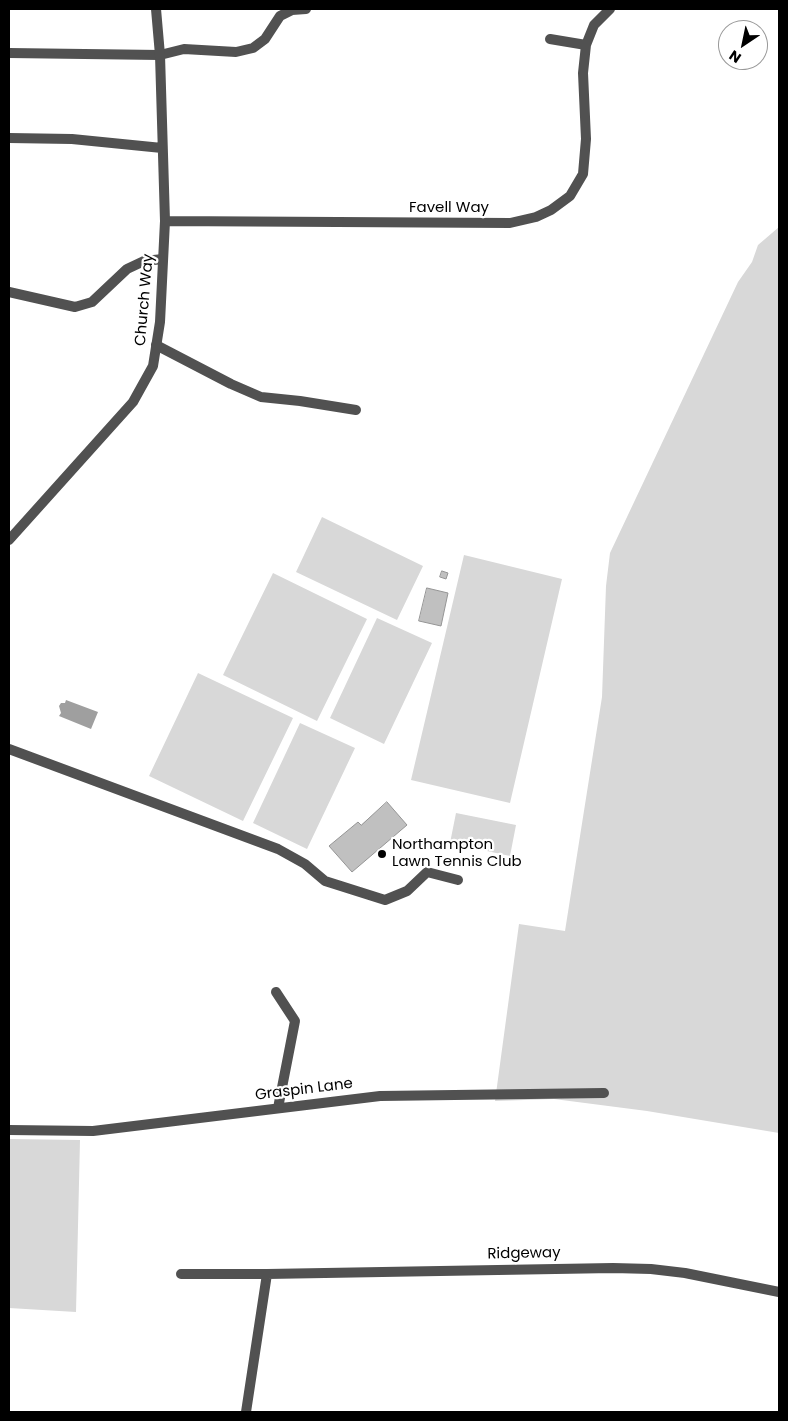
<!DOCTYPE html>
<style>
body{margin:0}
#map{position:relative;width:788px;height:1421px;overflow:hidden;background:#fff;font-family:Poppins,sans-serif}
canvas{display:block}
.frame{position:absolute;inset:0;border:10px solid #000;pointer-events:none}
.north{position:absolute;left:718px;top:20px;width:50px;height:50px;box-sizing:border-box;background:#fff;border:1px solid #999;border-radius:50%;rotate:214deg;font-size:14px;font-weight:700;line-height:20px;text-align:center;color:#000}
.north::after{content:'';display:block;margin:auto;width:18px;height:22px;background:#000;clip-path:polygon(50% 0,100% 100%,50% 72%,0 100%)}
</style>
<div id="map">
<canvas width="788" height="1421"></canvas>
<div class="frame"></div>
<div class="north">N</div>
</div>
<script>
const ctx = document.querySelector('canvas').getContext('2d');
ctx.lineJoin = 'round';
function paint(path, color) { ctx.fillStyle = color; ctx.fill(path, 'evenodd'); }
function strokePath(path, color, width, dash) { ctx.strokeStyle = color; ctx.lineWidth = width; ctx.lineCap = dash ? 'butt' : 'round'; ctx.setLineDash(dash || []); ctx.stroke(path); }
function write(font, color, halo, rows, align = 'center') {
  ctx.font = font + ' Poppins,sans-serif'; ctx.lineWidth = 4.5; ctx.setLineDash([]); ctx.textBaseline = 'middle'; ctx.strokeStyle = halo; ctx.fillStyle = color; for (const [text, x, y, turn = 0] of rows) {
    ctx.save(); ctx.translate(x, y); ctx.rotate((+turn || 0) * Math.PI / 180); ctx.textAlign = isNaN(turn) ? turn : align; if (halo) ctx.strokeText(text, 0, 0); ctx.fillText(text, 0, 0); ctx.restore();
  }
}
paint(new Path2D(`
 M 779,227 L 779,1133 L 647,1111 L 554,1099 L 495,1101 L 519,924 L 565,931 L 602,697 L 606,586 L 610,553 L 738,282 L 752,262 L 758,245 Z
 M 322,517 L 423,566 L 397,620 L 296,572 Z
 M 464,555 L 562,579 L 510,803 L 411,780 Z
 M 273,573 L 367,619 L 317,721 L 223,675 Z
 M 377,618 L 432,643 L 384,744 L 330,718 Z
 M 198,673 L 293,718 L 243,821 L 149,776 Z
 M 300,723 L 355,748 L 307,849 L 253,823 Z
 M 456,813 L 516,825 L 510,856 L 450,843 Z
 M 9,1139 L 80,1140 L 76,1312 L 9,1308 Z`), '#d8d8d8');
paint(new Path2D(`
 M 66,700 L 98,712 L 91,729 L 59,716 L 61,713 L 59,706 L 61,703 L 65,703 Z`), '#9f9f9f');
const building = new Path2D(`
 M 442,571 L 448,573 L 446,579 L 440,577 Z
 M 427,588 L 448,593 L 441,626 L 419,621 Z
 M 387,802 L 407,825 L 352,872 L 329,846 L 358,822 L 361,825 Z`);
paint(building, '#c0c0c0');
strokePath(building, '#959595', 1);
strokePath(new Path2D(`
 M 9,53 L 160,55 L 184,49 L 236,52 L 253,48 L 265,39 L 280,16 L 292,10 L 306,9
 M 9,292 L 75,307 L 92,302 L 127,269 L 144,261 L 163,259
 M 156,345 L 231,384 L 261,397 L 300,401 L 356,410
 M 9,749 L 278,849 L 305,864 L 325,881 L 385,900 L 407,891 L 427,872 L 458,880
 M 276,992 L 295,1021 L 278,1108
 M 9,1130 L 93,1131 L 380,1096 L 604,1093`), '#515151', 10);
strokePath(new Path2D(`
 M 550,39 L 586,45
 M 9,138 L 72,139 L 162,148
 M 165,221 L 510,223 L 536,217 L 551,210 L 570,196 L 583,174 L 586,139 L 583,73 L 586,45 L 594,25 L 610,9
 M 9,540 L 133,402 L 153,366 L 160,322 L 165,221 L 160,55 L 156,9
 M 181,1274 L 267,1274
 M 246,1412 L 267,1274 L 613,1268 L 651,1269 L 685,1273 L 779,1292`), '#515151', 10);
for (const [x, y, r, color] of [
 [382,854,5,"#000"]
]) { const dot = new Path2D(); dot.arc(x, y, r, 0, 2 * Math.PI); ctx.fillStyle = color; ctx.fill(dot); strokePath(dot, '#fff', 2); }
write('15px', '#000', '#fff', [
 ["Favell Way",449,208],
 ["Church Way",145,300,-85],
 ["Graspin Lane",304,1090,-7],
 ["Ridgeway",524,1254,-1]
]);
write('15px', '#000', '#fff', [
 ["Northampton",392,845],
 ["Lawn Tennis Club",392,862]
], 'left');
</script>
